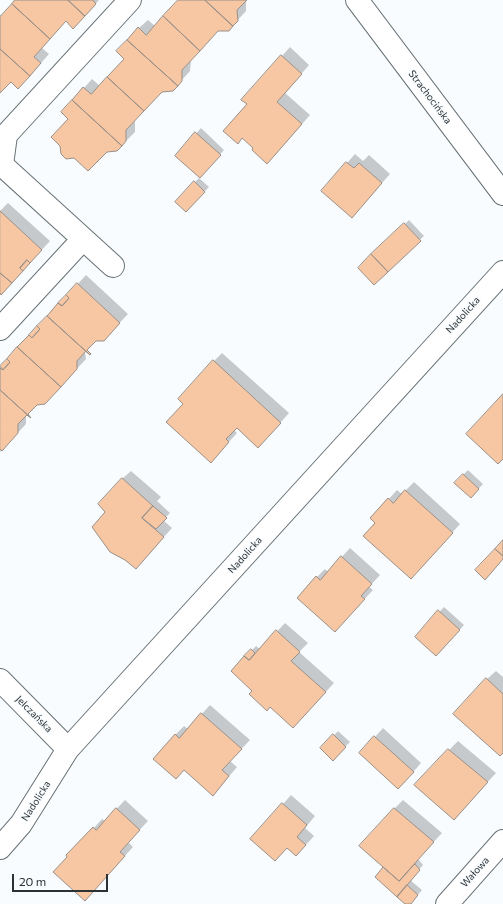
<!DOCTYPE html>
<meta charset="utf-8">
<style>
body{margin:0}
#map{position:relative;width:503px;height:904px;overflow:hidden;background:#f8fcfe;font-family:Commissioner,sans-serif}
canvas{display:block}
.scale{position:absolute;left:12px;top:874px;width:96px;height:18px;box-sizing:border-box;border:2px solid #2c3133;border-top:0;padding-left:5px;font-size:12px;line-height:14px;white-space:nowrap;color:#2c3133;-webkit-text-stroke:3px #f8fcfe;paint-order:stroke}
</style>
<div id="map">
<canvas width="503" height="904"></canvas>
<div class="scale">20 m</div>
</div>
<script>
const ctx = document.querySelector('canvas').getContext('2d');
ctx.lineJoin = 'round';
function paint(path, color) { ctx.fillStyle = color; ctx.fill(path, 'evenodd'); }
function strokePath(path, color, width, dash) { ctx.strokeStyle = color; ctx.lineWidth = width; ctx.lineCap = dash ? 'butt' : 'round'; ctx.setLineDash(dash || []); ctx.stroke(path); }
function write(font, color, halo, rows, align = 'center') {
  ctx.font = font + ' Commissioner,sans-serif'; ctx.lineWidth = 3; ctx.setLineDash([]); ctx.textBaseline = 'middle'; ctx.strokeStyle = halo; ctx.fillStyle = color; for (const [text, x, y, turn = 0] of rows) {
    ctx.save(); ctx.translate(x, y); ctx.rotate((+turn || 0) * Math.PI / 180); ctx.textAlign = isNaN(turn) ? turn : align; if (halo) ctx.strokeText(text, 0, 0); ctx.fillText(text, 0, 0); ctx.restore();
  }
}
paint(new Path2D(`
 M 16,0 L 99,0 L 82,19 L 66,20 L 42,48 L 49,54 L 27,79 L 11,81 L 0,93 L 0,15 L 3,15 Z
 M 179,0 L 246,0 L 246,11 L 235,23 L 217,30 L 191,60 L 190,71 L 181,81 L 162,91 L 135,120 L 135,132 L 126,141 L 107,151 L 70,118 L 84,88 L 92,79 L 100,86 L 125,59 L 139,28 L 148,20 L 155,26 Z
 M 290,47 L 309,65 L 285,93 L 310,115 L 276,154 L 254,148 L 243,137 L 238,142 L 248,104 L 282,56 Z
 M 201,128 L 224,150 L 199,178 L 209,187 L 186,211 L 195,182 L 200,177 L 176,156 Z
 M 355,154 L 363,161 L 369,155 L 390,174 L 360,208 L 347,163 Z
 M 8,203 L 50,241 L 0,295 L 0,211 Z
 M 409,220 L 424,236 L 374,284 L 359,268 Z
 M 86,275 L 128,314 L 112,331 L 96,340 L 85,352 L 86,359 L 53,394 L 37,404 L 26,415 L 26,424 L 0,452 L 0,368 Z
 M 222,353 L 289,413 L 267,438 L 237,427 L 234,430 L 237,433 L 219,453 L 184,404 L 214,361 Z
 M 468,470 L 483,484 L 471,497 L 455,483 Z
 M 131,471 L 161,497 L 157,501 L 170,513 L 163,520 L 172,528 L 144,559 L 107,512 L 122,479 Z
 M 414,482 L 460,524 L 420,569 L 371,518 L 397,490 L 402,494 Z
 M 350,548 L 380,575 L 369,587 L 373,590 L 343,622 L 317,577 L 325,569 L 328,572 Z
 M 444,607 L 464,625 L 441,651 L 416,637 Z
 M 285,623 L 308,643 L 299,652 L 334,683 L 302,718 L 253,691 L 232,671 L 256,646 L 260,649 Z
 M 496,671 L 503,677 L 503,752 L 487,679 Z
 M 210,705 L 250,740 L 230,761 L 237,767 L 221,786 L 175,735 L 184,726 L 188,729 Z
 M 383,728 L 421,763 L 407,779 L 375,737 Z
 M 338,731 L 350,742 L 333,759 L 322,748 Z
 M 458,741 L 496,773 L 462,810 L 415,785 Z
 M 291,795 L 315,816 L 305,828 L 314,836 L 305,846 L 288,847 L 275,860 L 283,804 Z
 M 125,800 L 148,821 L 128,842 L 133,847 L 93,891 L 68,857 L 102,819 L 105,821 Z
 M 403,800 L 442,833 L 418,859 L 423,865 L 410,880 L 422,890 L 410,904 L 406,904 L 384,867 L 394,809 Z`), '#0003');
const building = new Path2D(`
 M 15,0 L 68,0 L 85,16 L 73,29 L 66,21 L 50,39 L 12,4 Z
 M 68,0 L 93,0 L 96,4 L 85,16 Z
 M 178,0 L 205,0 L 233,26 L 229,31 L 218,31 L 200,51 L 163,16 Z
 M 205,0 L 247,0 L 237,10 L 238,21 L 233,26 Z
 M 12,4 L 50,39 L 34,57 L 41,63 L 30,76 L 0,49 L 0,17 Z
 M 163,16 L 200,51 L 182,70 L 182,81 L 178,86 L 127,40 L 138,27 L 146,35 Z
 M 127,40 L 178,86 L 173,91 L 162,92 L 144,111 L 107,77 L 124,59 L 116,51 Z
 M 0,49 L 30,76 L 18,89 L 11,82 L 0,93 Z
 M 281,55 L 302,74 L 277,102 L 302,124 L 267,164 L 252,150 L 253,148 L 242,138 L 238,144 L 223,131 L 247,104 L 241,100 Z
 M 107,77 L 144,111 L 126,130 L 126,141 L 122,146 L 72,100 L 83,87 L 91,94 Z
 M 72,100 L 122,146 L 117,151 L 107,152 L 88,171 L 74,158 L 66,159 L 61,154 L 60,146 L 51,137 L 68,119 L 61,112 Z
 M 195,132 L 221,155 L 200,178 L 175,156 Z
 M 346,162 L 354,168 L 359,163 L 382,183 L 352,218 L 321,191 Z
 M 194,181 L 205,192 L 186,212 L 175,202 Z
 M 0,211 L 42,250 L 30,263 L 27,260 L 20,268 L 23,271 L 12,283 L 0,273 Z
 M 404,223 L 421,241 L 388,272 L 371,254 Z
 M 371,254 L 388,272 L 374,285 L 358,268 Z
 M 27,260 L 30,263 L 23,271 L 20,268 Z
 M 0,273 L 12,283 L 1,295 L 0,293 Z
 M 77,283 L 120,323 L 104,341 L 96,341 L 87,350 L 91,354 L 90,355 L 47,316 L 58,303 L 62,306 L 69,298 L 66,295 Z
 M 66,295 L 69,298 L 62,306 L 58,303 Z
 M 47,316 L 90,355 L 86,351 L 77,361 L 77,369 L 61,387 L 17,347 L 29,335 L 32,338 L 40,329 L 37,326 Z
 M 37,326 L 40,329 L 32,338 L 29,335 Z
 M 17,347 L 61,387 L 45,404 L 37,405 L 28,414 L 31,418 L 0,390 L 0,368 L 3,370 L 10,362 L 7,359 Z
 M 7,359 L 10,362 L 3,370 L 0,366 Z
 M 213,360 L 281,423 L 258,448 L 237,428 L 226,439 L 229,442 L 211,463 L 166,422 L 183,404 L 178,399 Z
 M 0,390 L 31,418 L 27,415 L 18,424 L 18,433 L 2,451 L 0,449 Z
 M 503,394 L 503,459 L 498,464 L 466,434 Z
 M 463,474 L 479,489 L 471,498 L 454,483 Z
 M 122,478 L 153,506 L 142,518 L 164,537 L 136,569 L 125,560 L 110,552 L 92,527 L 105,512 L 98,504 Z
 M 405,490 L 453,533 L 411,579 L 363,536 L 375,523 L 370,518 L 388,498 L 393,503 Z
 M 153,506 L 167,518 L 156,529 L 142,518 Z
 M 503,540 L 503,556 L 495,549 Z
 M 495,549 L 503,556 L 503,559 L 485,580 L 475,570 Z
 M 341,556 L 372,584 L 361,596 L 365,599 L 335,632 L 297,598 L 316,576 L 320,580 Z
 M 438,610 L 460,630 L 436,656 L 415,637 Z
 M 276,630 L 300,652 L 291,661 L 326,692 L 293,728 L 270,707 L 267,711 L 249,694 L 252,691 L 231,671 L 244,656 L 249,660 Z
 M 251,649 L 255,653 L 249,660 L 244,656 Z
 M 486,678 L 503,694 L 503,753 L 500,756 L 453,714 Z
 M 201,713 L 242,749 L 222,770 L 229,776 L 213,796 L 184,770 L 176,779 L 153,759 L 175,734 L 179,738 Z
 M 333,734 L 346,747 L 333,761 L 320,748 Z
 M 374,736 L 414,772 L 398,789 L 359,753 Z
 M 448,749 L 488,782 L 454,820 L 414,785 Z
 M 282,803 L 307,825 L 297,837 L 306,845 L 296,856 L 287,848 L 275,861 L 250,839 Z
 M 116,808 L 140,830 L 120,852 L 125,856 L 85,901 L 53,872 L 67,857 L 66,855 L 93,827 L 96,830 Z
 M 394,808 L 434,842 L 399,881 L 359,846 Z
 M 415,864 L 420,870 L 397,897 L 375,877 L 383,867 L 399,881 Z
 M 407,885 L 418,895 L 411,904 L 405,904 L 397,897 Z`);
paint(building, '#f7c6a2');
strokePath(building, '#999089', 1);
const minor = new Path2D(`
 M 113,266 L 2,165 L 6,135 L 130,0
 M 0,329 L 83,239
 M 0,680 L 68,749
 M 0,848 L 21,824 L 68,749 L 503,272
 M 447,904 L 503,841`);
const major = new Path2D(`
 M 357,0 L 503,194`);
strokePath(minor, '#677175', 24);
strokePath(major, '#677175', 24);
strokePath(minor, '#fff', 22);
strokePath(major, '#fff', 22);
write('10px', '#2c3133', '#f8fcfe', [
 ["Strachocińska",430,97,53],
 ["Nadolicka",463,315,-48],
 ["Nadolicka",245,555,-48],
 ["Jelczańska",34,714,45],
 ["Nadolicka",36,801,-58],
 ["Wałowa",475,872,-48]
]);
</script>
